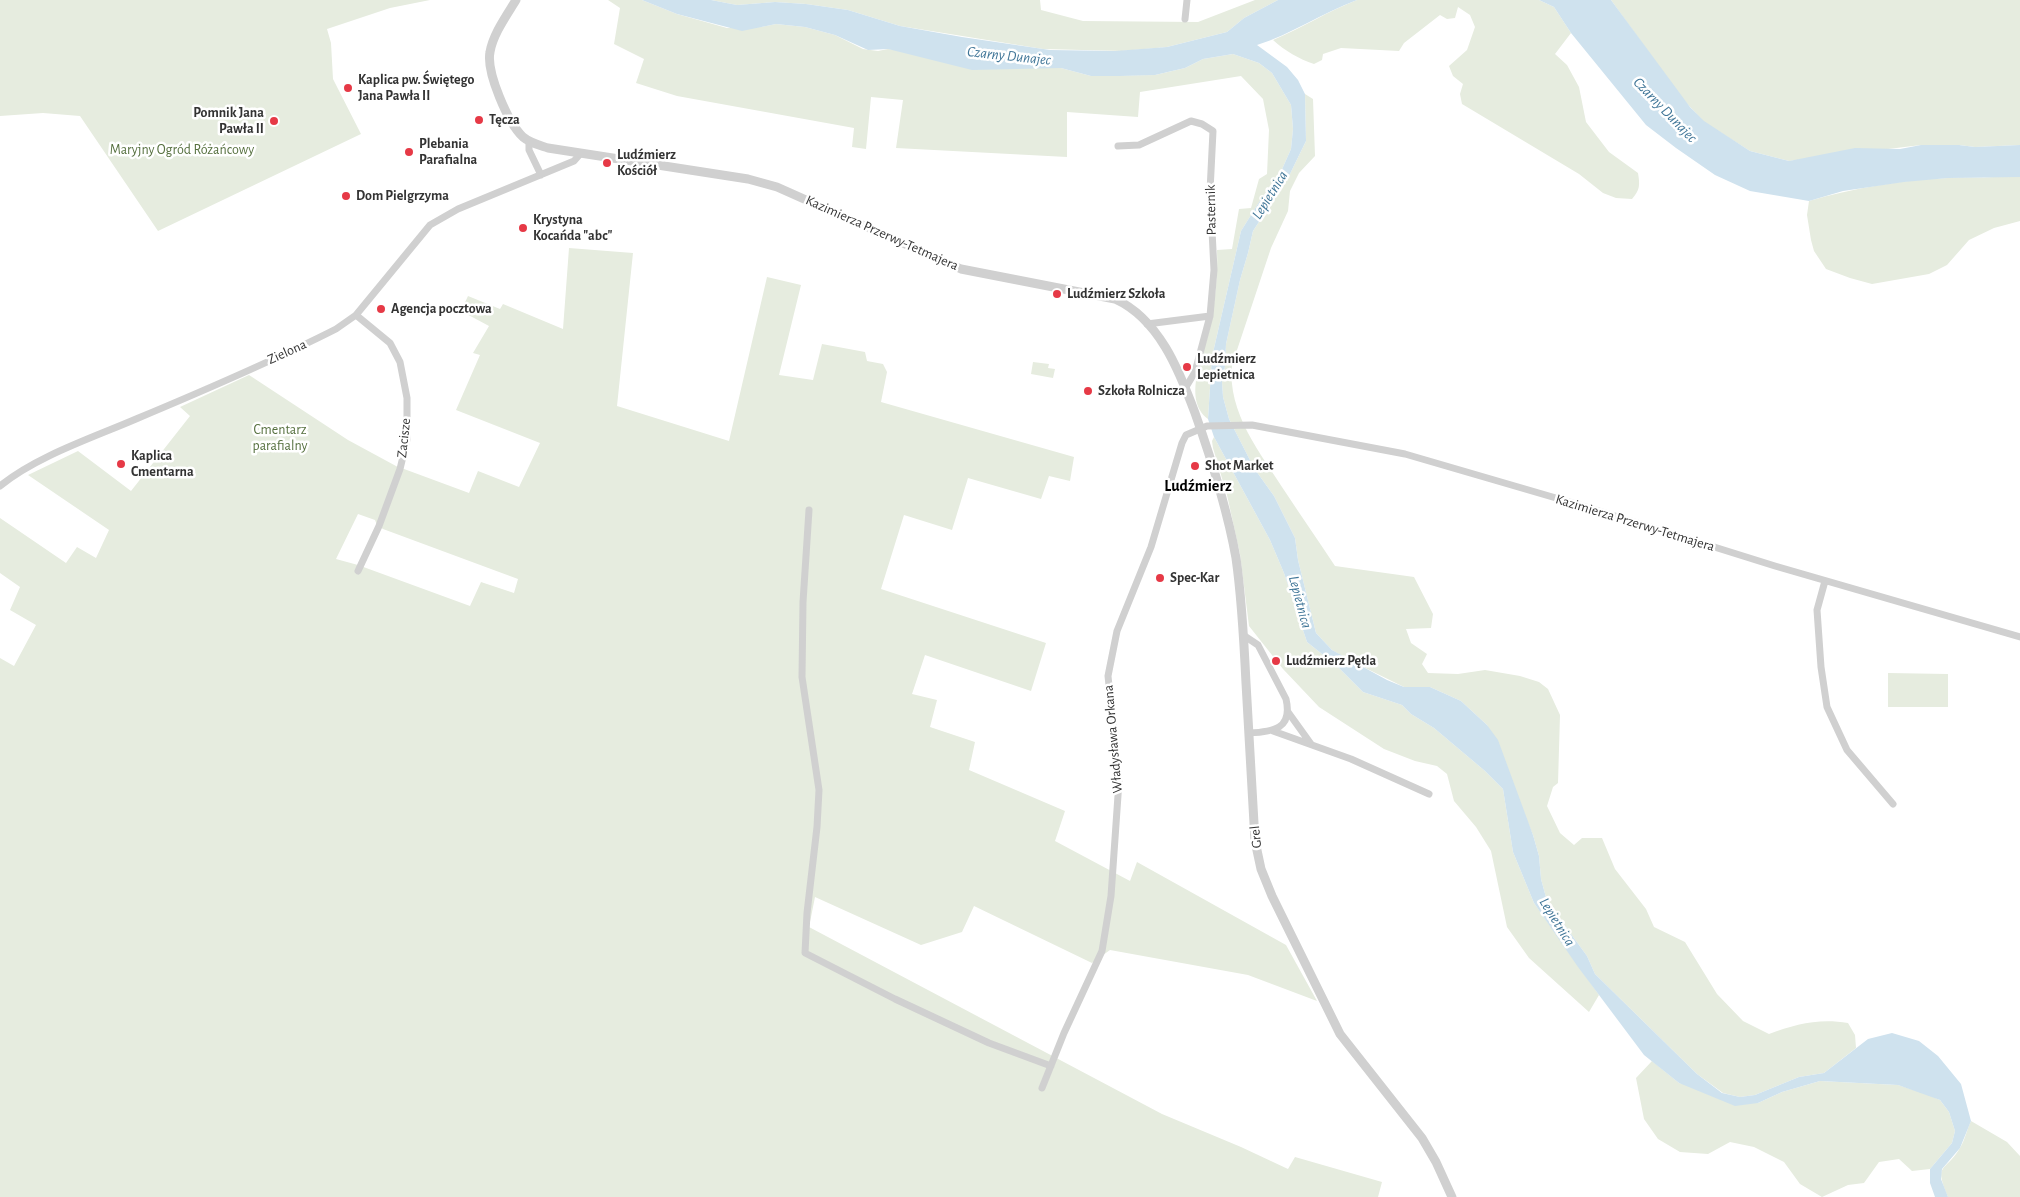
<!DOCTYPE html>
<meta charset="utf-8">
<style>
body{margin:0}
canvas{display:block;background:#fff}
</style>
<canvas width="2020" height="1197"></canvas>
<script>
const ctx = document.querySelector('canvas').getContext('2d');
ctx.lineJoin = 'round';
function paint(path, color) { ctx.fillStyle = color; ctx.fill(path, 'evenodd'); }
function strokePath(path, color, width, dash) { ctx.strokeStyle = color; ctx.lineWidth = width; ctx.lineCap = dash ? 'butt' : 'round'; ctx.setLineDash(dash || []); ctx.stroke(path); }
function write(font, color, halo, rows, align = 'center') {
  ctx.font = font + ' "Alegreya Sans",sans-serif'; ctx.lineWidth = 5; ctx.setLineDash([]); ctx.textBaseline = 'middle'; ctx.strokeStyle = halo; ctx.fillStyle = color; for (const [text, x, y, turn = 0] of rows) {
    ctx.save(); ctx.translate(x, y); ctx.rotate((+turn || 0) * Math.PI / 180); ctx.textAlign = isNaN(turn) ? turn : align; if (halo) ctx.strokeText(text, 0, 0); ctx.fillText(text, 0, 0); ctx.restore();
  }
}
paint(new Path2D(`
 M 0,0 L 430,0 L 390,8 L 327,29 L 331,43 L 333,79 L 361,134 L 158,231 L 80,116 L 43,113 L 0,116 Z
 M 608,0 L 642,0 L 677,14 L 727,28 L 761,27 L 776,24 L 805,27 L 835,35 L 863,49 L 878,51 L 888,49 L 1039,68 L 1061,68 L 1091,76 L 1155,75 L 1185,68 L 1203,59 L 1233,54 L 1259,63 L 1272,73 L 1291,105 L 1293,129 L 1291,149 L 1279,176 L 1261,199 L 1241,231 L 1212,357 L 1208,419 C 1181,399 1205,353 1210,327 C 1215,303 1218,275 1217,250 L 1232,249 L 1239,209 L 1251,208 L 1259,179 L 1267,174 L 1269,130 L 1263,99 L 1241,76 L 1140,92 L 1138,117 L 1067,112 L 1067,157 L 896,148 L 903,100 L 871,97 L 866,149 L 852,147 L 854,128 L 677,96 L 636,83 L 644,59 L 614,44 L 620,8 Z
 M 711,0 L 1040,0 L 1041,10 L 1083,21 L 1198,22 L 1255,0 L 1278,0 L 1244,18 L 1227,32 L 1167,47 L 1122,51 L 1043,49 L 900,26 L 848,10 L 806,4 L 775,2 L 737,5 Z
 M 1357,0 L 1539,0 L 1554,7 L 1571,33 L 1555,54 L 1567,65 L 1579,87 L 1586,122 L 1609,152 L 1638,173 C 1640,185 1640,190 1632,199 L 1616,198 L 1603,193 L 1579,174 L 1462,104 L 1460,94 L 1463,84 L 1453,76 L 1449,66 L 1467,50 L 1475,27 L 1470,15 L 1458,7 L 1455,18 L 1447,19 L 1440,15 L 1404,43 L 1399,51 L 1341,48 L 1323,54 L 1322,60 L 1314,64 C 1299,59 1285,51 1273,40 C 1302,28 1328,11 1357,0 Z
 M 1611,0 L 2020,0 L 2020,145 L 1975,147 L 1959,145 L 1921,145 L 1789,161 L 1750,151 L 1704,122 L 1681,97 Z
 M 1305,94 L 1313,99 L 1315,156 L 1299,173 L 1290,191 L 1288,211 L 1271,248 L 1232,365 C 1227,413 1261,454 1286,493 C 1302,517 1319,542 1335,566 L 1414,577 L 1433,614 L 1431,628 L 1406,629 L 1411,643 L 1427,654 L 1422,664 L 1428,673 L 1458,674 L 1485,670 L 1520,676 L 1539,682 L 1548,689 L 1560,715 L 1558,783 L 1553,787 L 1547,806 L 1560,833 L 1574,845 L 1582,838 L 1602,838 L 1615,869 L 1646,909 L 1654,927 L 1685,942 L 1717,994 L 1743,1021 L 1769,1034 C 1796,1024 1819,1018 1848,1023 L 1855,1035 L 1856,1048 L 1824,1073 L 1799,1077 L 1755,1095 L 1740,1097 L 1723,1093 L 1697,1074 L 1595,974 L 1587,956 L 1547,901 L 1541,879 L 1539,856 L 1533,835 L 1487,725 L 1461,701 L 1430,687 L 1404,687 L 1349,660 L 1332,650 L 1316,633 L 1298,560 L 1295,538 L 1274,496 L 1254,468 L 1229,419 L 1223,397 L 1222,382 L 1225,366 L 1226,344 L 1240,280 L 1248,253 L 1253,231 L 1288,178 L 1306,141 Z
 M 1994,177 L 2020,177 L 2020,221 L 1994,228 L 1969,240 L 1947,265 L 1929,274 L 1872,284 L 1850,278 L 1826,269 L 1814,251 L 1811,240 L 1807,215 L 1809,201 C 1854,188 1901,180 1948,178 C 1964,177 1979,178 1994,177 Z
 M 569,248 L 633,253 L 617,406 L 729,441 L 767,277 L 801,285 L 779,375 L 813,380 L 822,344 L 865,352 L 867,361 L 883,364 L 887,372 L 881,402 L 1074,457 L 1070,481 L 1049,476 L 1041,499 L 968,478 L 952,530 L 904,515 L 881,589 L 1046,643 L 1031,691 L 925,655 L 912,694 L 937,700 L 930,727 L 975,742 L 969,770 L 1065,811 L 1055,841 L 1130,881 L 1137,862 L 1286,945 L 1317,1001 L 1248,975 L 1110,950 L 1092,963 L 974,906 L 962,932 L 921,945 L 815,897 L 809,927 L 1162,1114 L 1241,1147 L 1288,1169 L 1295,1157 L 1382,1182 L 1378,1197 L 0,1197 L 0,658 L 14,666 L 36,625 L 10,610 L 20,587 L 0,573 L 0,518 L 66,563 L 77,547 L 96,558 L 109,530 L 28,475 L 78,451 L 131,491 L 190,416 L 180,407 L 249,375 L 348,440 L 396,466 L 469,493 L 478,471 L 519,487 L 540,443 L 456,410 L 480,355 L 473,353 L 489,326 L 461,311 L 468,296 L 500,309 L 503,304 L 563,329 ZM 358,514 L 375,520 L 377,525 L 383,529 L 518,579 L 514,593 L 481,582 L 470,606 L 358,565 L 336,559 Z
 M 1033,362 L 1049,364 L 1048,368 L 1055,369 L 1053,378 L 1031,374 Z
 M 1214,437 L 1270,540 L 1284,573 L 1307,642 L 1337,666 L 1363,692 L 1402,705 L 1411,714 L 1434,728 L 1485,771 L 1503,789 L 1513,852 L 1534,903 L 1599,995 L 1589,1012 L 1529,958 L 1507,927 L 1491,851 L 1476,827 L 1454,801 L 1447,774 L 1437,766 L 1415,761 L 1384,749 L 1319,707 L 1283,669 L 1249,626 L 1240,554 L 1227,495 L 1213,448 L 1212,441 Z
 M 1888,673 L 1948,674 L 1948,707 L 1888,707 Z
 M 1652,1061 L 1679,1083 L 1758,1103 L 1782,1092 L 1820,1081 L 1898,1085 L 1926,1094 L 1940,1100 L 1949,1112 L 1955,1131 L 1952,1143 L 1930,1169 L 1912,1171 L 1899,1159 L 1879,1162 L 1864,1183 L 1848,1185 L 1822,1197 L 1800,1184 L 1784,1162 L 1754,1147 L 1730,1142 L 1708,1154 L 1680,1152 L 1658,1139 L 1644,1119 L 1636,1078 Z
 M 1971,1121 L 2007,1142 L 2020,1156 L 2020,1197 L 1948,1197 C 1934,1162 1944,1174 1960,1148 C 1965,1140 1967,1129 1971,1121 Z`), '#e6ecdf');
paint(new Path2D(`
 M 642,0 L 711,0 L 737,5 L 775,2 L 806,4 L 848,10 L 900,26 L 962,37 L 1050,50 L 1115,51 L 1167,47 L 1227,32 L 1244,18 L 1278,0 L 1357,0 C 1322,13 1292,34 1257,45 L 1287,67 L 1298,80 L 1305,94 L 1306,141 L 1288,178 L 1253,231 L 1248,253 L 1240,280 L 1226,344 L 1225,366 L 1222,382 L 1223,397 L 1229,419 L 1254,468 L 1274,496 L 1295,538 L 1298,560 L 1316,633 L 1332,650 L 1387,680 L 1404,687 L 1430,687 L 1461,701 L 1487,725 L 1498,740 L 1533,835 L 1539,856 L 1541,879 L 1547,901 L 1587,956 L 1595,974 L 1697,1074 L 1722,1093 L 1740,1097 L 1755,1095 L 1799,1077 L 1824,1073 L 1868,1039 L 1892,1033 L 1919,1041 L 1938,1056 L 1961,1084 L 1971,1121 L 1960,1148 L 1942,1169 L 1941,1179 L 1948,1197 L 1935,1197 L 1930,1183 L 1930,1169 L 1952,1143 L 1955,1131 L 1949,1112 L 1940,1100 L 1898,1085 L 1820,1081 L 1782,1092 L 1758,1103 L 1735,1106 L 1679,1083 L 1644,1055 L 1578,967 L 1534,903 L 1513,852 L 1503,789 L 1485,771 L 1434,728 L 1411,714 L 1402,705 L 1363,692 L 1337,666 L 1307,642 L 1284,573 L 1270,540 L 1214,437 L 1208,419 L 1212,357 L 1241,231 L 1261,199 L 1279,176 L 1291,149 L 1293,129 L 1291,105 L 1272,73 L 1259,63 L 1233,54 L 1203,59 L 1185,68 L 1155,75 L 1119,76 L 1091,76 L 1061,68 L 972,70 L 888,49 L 868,50 L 835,35 L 805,27 L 776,24 L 742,31 L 677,14 Z
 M 1539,0 L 1611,0 L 1690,107 L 1704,121 L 1750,151 L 1789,161 L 1855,148 L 1900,149 L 1921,145 L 1959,145 L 1975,147 L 2020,145 L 2020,177 L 1948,178 L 1904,182 L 1843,191 L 1809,201 L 1750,191 L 1715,175 L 1676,148 L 1646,125 L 1571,33 L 1554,7 Z`), '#cfe2ee');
strokePath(new Path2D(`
 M 1185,19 L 1187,0
 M 529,141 L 529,150 L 541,175
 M 1118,146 L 1139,145 L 1191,121 L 1202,124 L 1213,131 L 1210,191 L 1214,270 L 1210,316 L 1195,372 L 1186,387
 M 356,315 L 390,343 L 400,362 L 407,398 L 407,440 L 400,469 L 379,526 L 358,571
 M 1147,324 L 1210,316
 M 0,486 C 37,456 92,438 136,419 C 203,391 271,362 336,329 L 356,315 L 430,225 L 458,209 L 574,161 L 581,153
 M 809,510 L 803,602 L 802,677 L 819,790 L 817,827 L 807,913 L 805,953 L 895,999 L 989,1043 L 1051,1066
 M 1825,581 L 1817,610 L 1821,667 L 1827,707 L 1847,750 L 1893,804
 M 1243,635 L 1258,645 L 1286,699 C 1293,729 1273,732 1249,733
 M 1288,712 L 1311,744
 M 1273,731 L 1351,759 L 1429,794
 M 1042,1088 L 1064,1033 L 1102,951 L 1111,896 L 1119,781 L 1108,676 L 1117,631 L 1151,547 L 1182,443 L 1186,435 L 1207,426 L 1252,425 L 1405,454 L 1580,505 L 1775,566 L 2020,637`), '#d0d0d0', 7);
strokePath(new Path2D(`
 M 516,0 C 507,15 493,34 490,52 C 486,72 508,123 523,137 C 530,143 539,145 548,148 L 748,179 L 777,187 L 961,269 L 1115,299 C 1159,319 1179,370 1195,413 C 1212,461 1227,508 1236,558 C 1242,600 1244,641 1246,683 C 1249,736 1252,788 1255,841 L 1261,869 L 1272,896 L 1340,1034 L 1422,1138 L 1436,1162 L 1452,1197`), '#d0d0d0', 9);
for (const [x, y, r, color] of [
 [348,88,5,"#e63946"],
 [479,120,5,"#e63946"],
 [274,121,5,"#e63946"],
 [409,152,5,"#e63946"],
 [607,163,5,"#e63946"],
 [346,196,5,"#e63946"],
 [523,228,5,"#e63946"],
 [1057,294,5,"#e63946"],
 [381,309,5,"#e63946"],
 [1187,367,5,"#e63946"],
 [1088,391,5,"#e63946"],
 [121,464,5,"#e63946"],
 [1195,466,5,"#e63946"],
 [1160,578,5,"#e63946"],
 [1276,661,5,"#e63946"]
]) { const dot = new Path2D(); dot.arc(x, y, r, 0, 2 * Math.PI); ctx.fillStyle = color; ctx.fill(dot); strokePath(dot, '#fff', 2); }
write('bold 14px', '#333', '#fff', [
 ["Kaplica pw. Świętego",358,80],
 ["Jana Pawła II",358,96],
 ["Pomnik Jana",264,113,"right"],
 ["Pawła II",264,129,"right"],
 ["Tęcza",489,120],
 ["Plebania",419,144],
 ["Parafialna",419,160],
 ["Ludźmierz",617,155],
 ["Kościół",617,171],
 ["Dom Pielgrzyma",356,196],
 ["Krystyna",533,220],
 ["Kocańda \"abc\"",533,236],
 ["Ludźmierz Szkoła",1067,294],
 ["Agencja pocztowa",391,309],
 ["Ludźmierz",1197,359],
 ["Lepietnica",1197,375],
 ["Szkoła Rolnicza",1098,391],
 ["Kaplica",131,456],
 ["Cmentarna",131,472],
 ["Shot Market",1205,466],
 ["Spec-Kar",1170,578],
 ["Ludźmierz Pętla",1286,661]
], 'left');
write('14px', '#56703f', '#fff', [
 ["Maryjny Ogród Różańcowy",182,150],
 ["Cmentarz",280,430],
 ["parafialny",280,446]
]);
write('14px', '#333', '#fff', [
 ["Pasternik",1211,210,-91],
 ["Kazimierza Przerwy-Tetmajera",882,233,24],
 ["Zielona",287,352,-24],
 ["Zacisze",404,438,-84],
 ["Kazimierza Przerwy-Tetmajera",1635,523,17],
 ["Władysława Orkana",1113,739,-95],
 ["Grel",1256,837,-96]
]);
write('italic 15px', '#3f7597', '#fff', [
 ["Czarny Dunajec",1009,56,6],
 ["Czarny Dunajec",1665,110,46],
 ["Lepietnica",1270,195,-58],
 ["Lepietnica",1300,602,75],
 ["Lepietnica",1557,922,58]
]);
write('bold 16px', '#000', '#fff', [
 ["Ludźmierz",1198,486]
]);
</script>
